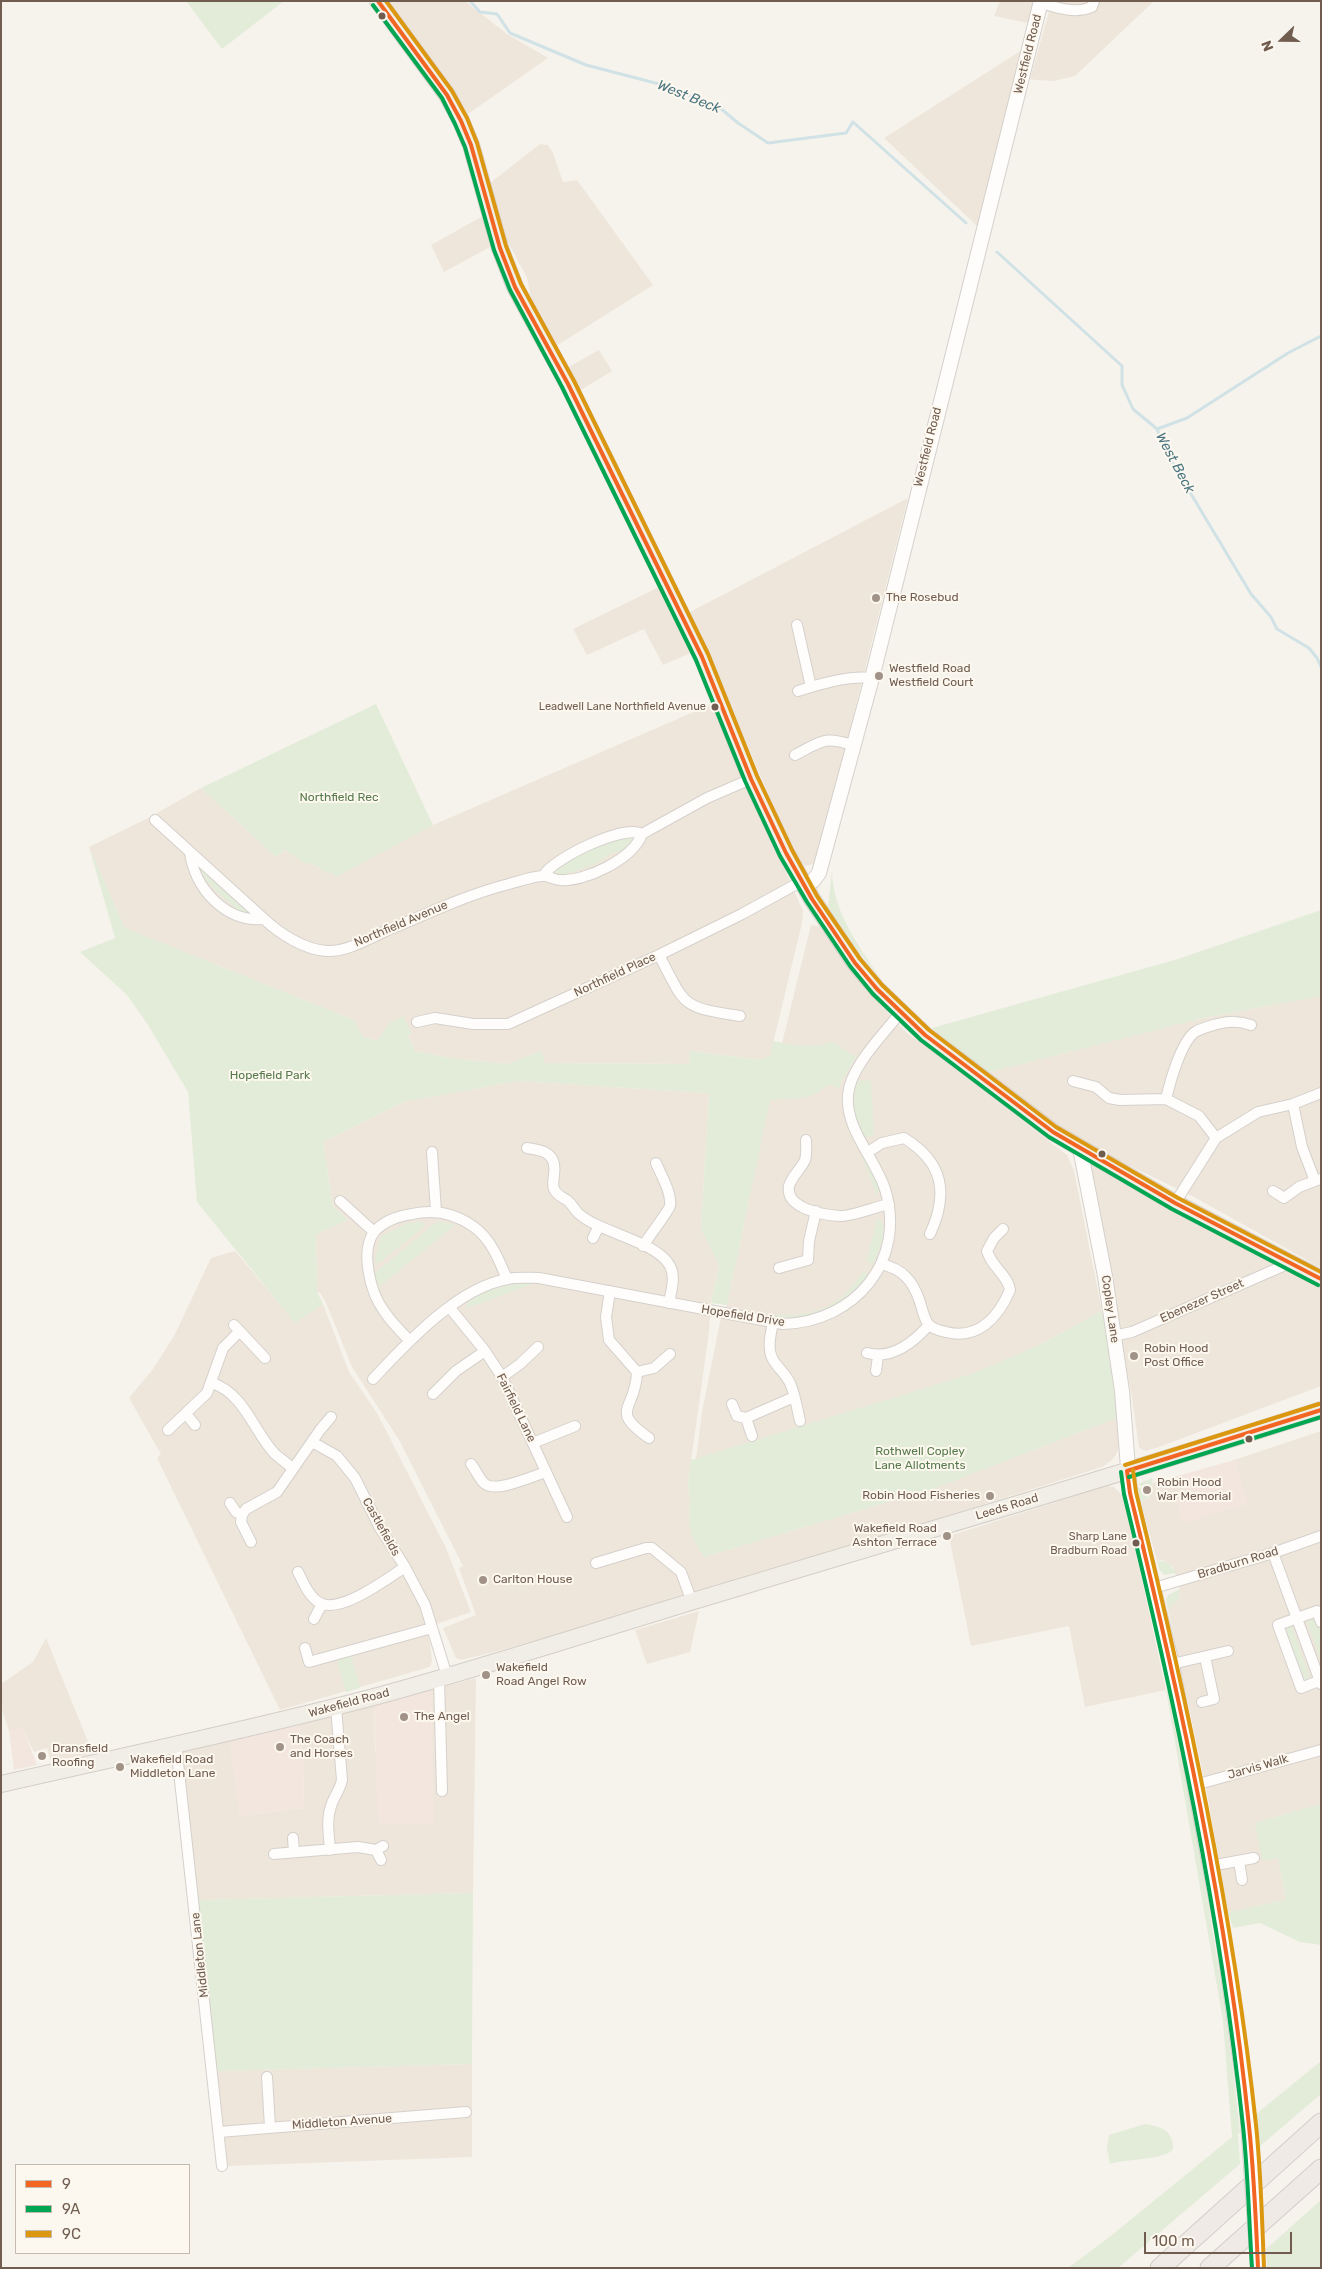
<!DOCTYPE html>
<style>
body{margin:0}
#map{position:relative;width:1322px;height:2269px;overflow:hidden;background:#f6f3ed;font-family:Rubik,sans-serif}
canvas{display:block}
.frame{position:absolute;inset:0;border:2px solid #715d50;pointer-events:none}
.legend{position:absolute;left:15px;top:2164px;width:175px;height:90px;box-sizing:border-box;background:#fdf8ef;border:1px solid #c5baaf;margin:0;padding:6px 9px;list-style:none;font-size:15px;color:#715d50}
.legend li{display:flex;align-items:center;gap:10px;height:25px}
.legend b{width:25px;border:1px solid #c5baaf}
.north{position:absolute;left:1257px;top:15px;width:50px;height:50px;-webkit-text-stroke:4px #fdf8ef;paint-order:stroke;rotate:248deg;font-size:14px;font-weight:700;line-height:20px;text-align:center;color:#715d50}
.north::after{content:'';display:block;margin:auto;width:18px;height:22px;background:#715d50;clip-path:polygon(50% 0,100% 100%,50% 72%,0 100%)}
.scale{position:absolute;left:1144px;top:2232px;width:148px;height:22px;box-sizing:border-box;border:2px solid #715d50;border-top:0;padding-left:6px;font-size:15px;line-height:18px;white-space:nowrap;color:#715d50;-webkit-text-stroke:4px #fdf8ef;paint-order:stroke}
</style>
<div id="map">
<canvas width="1322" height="2269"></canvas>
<div class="frame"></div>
<ul class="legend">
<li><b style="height:6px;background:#f26522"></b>9</li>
<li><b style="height:6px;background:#00a651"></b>9A</li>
<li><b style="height:6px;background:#dc9710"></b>9C</li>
</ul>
<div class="north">N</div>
<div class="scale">100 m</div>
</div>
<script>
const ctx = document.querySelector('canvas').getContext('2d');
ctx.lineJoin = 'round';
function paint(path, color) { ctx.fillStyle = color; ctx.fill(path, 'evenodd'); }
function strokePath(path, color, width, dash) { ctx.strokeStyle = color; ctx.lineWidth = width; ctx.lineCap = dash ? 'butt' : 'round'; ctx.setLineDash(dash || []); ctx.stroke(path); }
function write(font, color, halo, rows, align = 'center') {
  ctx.font = font + ' Rubik,sans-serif'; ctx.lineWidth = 4; ctx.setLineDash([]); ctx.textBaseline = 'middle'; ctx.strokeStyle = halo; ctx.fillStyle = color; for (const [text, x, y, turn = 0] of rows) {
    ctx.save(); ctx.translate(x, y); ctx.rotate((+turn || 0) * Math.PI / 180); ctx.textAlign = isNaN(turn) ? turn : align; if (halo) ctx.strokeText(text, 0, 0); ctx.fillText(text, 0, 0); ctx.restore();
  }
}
paint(new Path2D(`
 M 386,1 L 465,1 L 507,34 L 548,58 L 468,114 L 455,92 Z
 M 1000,1 L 1034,1 L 1028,23 L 994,16 Z
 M 1052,1 L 1154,1 L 1075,76 L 1054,81 L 1036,80 L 1030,79 Z
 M 1022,50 L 977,226 L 884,138 Z
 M 540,144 L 548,145 L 553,153 L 563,182 L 577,180 L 653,285 L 556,346 L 533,306 L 527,278 L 500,227 L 490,183 Z
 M 483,216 L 490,247 L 444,272 L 431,245 Z
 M 599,350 L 612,371 L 579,391 L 567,368 Z
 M 908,498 L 819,853 L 814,864 L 805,866 L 801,862 L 784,830 L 690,612 Z
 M 659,587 L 691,653 L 663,665 L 644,629 L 587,655 L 573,629 Z
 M 712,704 L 803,911 L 802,923 L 770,1056 L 760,1060 L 690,1051 L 689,1064 L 543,1063 L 540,1051 L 509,1064 L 451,1058 L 415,1051 L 408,1036 L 412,1034 L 390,1023 L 377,1041 L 363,1037 L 354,1020 L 125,928 L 89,847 L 148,818 L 201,788 L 276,857 L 285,850 L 306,864 L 309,862 L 329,874 L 330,871 L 433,825 Z
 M 811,925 L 819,926 L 869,993 L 906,1032 L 1067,1155 L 1074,1171 L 1102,1311 L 1037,1346 L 974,1373 L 696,1459 L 702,1412 L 720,1322 L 727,1305 L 770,1099 L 804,1098 L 830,1084 L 841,1082 L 856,1057 L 833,1042 L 818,1047 L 802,1047 L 782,1043 Z
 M 1321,996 L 1321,1268 L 1194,1197 L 1089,1146 L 1050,1121 L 986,1073 L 1203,1018 Z
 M 518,1081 L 709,1093 L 701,1229 L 719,1265 L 711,1303 L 709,1332 L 688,1483 L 690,1501 L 689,1521 L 704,1557 L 938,1487 L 1119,1417 L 1119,1448 L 1116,1455 L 1111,1461 L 1102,1467 L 957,1513 L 678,1596 L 591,1625 L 494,1652 L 461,1660 L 456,1658 L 443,1628 L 476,1615 L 459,1568 L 463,1566 L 399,1440 L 352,1367 L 326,1303 L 321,1294 L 317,1292 L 316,1234 L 348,1220 L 333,1207 L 323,1142 L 403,1102 Z
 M 1094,1163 L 1321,1288 L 1321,1386 L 1159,1447 L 1146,1451 L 1139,1448 L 1132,1398 L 1090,1165 Z
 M 235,1251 L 295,1322 L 323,1304 L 349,1372 L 377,1413 L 446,1548 L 471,1612 L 425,1628 L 430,1643 L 432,1660 L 430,1667 L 280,1710 L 157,1458 L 161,1454 L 129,1398 L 153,1369 L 174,1336 L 211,1258 Z
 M 1321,1431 L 1321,1804 L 1255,1823 L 1278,1858 L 1286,1900 L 1228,1912 L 1207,1793 L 1168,1609 L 1179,1599 L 1180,1589 L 1173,1567 L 1162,1560 L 1157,1560 L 1140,1502 L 1149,1497 L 1153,1483 L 1181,1475 L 1188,1496 L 1176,1500 L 1247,1504 L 1234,1460 Z
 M 1107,1486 L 1114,1487 L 1124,1497 L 1166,1690 L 1085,1707 L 1069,1626 L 971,1646 L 949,1536 Z
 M 699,1611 L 690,1652 L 647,1664 L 635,1630 Z
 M 46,1638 L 93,1754 L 51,1761 L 47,1748 L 34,1752 L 22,1727 L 9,1731 L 1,1706 L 1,1684 L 33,1662 Z
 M 476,1678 L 473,1893 L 198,1900 L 181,1752 L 230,1741 L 240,1816 L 304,1808 L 303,1761 L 299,1725 L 374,1706 L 375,1752 L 433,1823 L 431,1690 Z
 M 472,2064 L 472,2157 L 228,2166 L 217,2071 Z`), '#eee6db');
paint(new Path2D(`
 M 1234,1460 L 1248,1504 L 1183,1523 L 1176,1500 L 1188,1496 L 1181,1475 Z
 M 431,1690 L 434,1824 L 378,1823 L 374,1706 Z
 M 299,1725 L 303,1761 L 304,1808 L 239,1816 L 230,1741 Z
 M 22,1726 L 37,1765 L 14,1770 L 9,1731 Z`), '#f3e6df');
paint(new Path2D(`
 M 186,1 L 284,1 L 222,49 Z
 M 376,704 L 433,825 L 336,877 L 330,872 L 329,874 L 309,862 L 307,865 L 285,850 L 276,857 L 201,788 Z
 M 632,837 L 634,840 L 623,852 L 614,852 L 593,865 L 563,875 L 552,873 L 552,869 C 578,855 603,842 632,837 Z
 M 89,847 L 125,928 L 354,1020 L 363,1037 L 377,1041 L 390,1023 L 403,1016 L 412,1034 L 408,1036 L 415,1051 L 451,1058 L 509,1064 L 540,1051 L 544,1056 L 544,1063 L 689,1064 L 690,1051 L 760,1060 L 770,1056 L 773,1041 C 795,1045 811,1049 833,1042 L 856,1057 L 841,1082 L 839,1089 L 830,1084 L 815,1094 L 804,1098 L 770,1100 L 727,1305 L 711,1303 L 719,1265 L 701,1229 L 709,1093 L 518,1081 L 403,1102 L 323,1142 L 333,1207 L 348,1220 L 316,1234 L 317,1292 L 323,1304 L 295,1323 L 197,1202 L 188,1092 L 148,1025 L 127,995 L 80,952 L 115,938 Z
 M 197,863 L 251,913 L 251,916 L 233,909 L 234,906 C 217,893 205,882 197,863 Z
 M 832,871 C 833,914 860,947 883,982 L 856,948 L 828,906 Z
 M 1321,910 L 1321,996 L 1203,1018 L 986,1073 L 932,1028 L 1178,959 Z
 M 864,1080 L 871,1081 L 874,1134 L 870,1137 L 865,1136 C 853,1118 852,1102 857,1081 Z
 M 859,1148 C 865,1159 885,1186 877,1196 Z
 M 879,1218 C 890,1230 879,1249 874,1263 L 870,1264 L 867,1260 L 877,1219 Z
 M 421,1221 L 425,1225 L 423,1228 L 379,1263 L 377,1263 L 375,1259 L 381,1236 L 408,1223 Z
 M 438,1221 L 455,1225 L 379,1287 L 375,1273 Z
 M 862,1272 L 867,1273 L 867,1276 C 828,1324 790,1322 735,1310 C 785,1318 833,1323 862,1272 Z
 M 520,1282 L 535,1283 L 465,1309 L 468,1301 C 482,1290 501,1285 520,1282 Z
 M 1102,1311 L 1119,1417 L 938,1487 L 704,1557 L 693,1539 L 689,1521 L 690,1501 L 688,1483 L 691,1460 L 974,1373 L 1037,1346 Z
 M 1152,1478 C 1154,1489 1151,1498 1140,1502 L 1136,1487 L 1141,1488 L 1144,1495 L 1150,1494 L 1152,1489 L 1149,1484 L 1142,1486 L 1138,1484 Z
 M 1157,1560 L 1168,1563 L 1177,1573 L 1164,1575 L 1159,1569 Z
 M 1180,1589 L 1179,1599 L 1168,1609 L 1166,1600 L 1168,1595 Z
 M 1315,1616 L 1321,1631 L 1321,1661 L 1306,1619 Z
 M 1291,1624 L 1311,1680 L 1302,1683 L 1282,1627 Z
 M 351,1656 L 360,1688 L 346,1692 L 337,1660 Z
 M 1166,1690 L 1170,1692 C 1197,1838 1225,1984 1240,2132 L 1238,2134 L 1240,2164 L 1118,2268 L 1068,2268 L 1112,2235 L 1232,2137 L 1223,2021 Z
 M 1321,1804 L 1321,1945 L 1300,1942 L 1260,1923 L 1233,1928 L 1228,1912 L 1286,1900 L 1278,1858 L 1262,1861 L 1255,1823 Z
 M 473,1893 L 472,2064 L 217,2071 L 198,1900 Z
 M 1321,2061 L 1321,2094 L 1259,2147 L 1255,2115 Z
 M 1145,2124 C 1155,2126 1167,2127 1171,2138 C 1172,2141 1174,2146 1173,2149 C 1167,2160 1123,2159 1110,2164 L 1107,2148 L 1109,2135 Z
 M 1321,2200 L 1321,2268 L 1267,2268 L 1266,2249 Z`), '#e3ecd9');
strokePath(new Path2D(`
 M 470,1 L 480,12 L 497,14 L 510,33 L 586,65 L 663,85 L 719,107 L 738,123 L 768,143 L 846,133 L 853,122 L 966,223
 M 997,252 L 1122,366 L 1122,385 L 1133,409 L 1157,429 L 1167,454 L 1251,594 L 1271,617 L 1277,629 L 1309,648 L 1317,658 L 1321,667
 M 1157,429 L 1187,418 L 1288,353 L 1321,336`), '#d0e2e5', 3);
const minor = new Path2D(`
 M 1041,3 C 1058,8 1075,14 1092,7 L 1094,1
 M 797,625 L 811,687
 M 798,691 C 819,684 850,675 872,678
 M 795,755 C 822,741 823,736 853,745
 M 155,820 L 264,919
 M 190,852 C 194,888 226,923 264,919 C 280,934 305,950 327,951 C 347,952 370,938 388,930 C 427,914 464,896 505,885 C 517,882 530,877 542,876 C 547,875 554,880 560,880 C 585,882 633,859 642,834 L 707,798 L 751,779
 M 544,875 C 554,858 624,824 642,834
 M 659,955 C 686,1007 681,1007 740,1016
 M 417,1022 L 435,1018 L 473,1024 L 508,1024 L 659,955 L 742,914 L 802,881
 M 1073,1081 L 1096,1087 L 1109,1098 L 1120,1100 L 1166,1099 L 1199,1116 L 1216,1138
 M 1166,1099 C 1170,1082 1181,1042 1195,1032 C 1202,1028 1210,1026 1217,1024 C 1230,1021 1239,1021 1251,1025
 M 1293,1104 L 1302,1147 L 1315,1181
 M 806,1140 C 806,1146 807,1154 805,1160 C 801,1169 792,1176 789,1186 C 785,1209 824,1215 840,1216 C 853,1216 875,1207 889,1204
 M 527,1148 C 544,1150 557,1154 554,1174 C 554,1179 552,1184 554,1189 C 557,1196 563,1197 568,1201 C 572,1204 574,1209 578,1213 C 599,1233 657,1241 670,1266 C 676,1277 671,1291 669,1303
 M 432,1152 L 436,1211
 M 868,1152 L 882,1143 L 904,1138 C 943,1162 949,1193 930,1234
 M 1273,1191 L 1284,1198 L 1299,1187 L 1320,1179
 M 340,1201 L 374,1232
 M 1175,1203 L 1216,1138 L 1258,1112 L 1293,1104 L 1321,1093
 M 593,1238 L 599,1226
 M 643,1246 C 648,1238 669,1210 670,1206 C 672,1193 661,1175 656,1163
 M 881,1264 C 903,1269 913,1281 920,1302 C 922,1309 924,1318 928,1324 C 932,1328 940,1331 946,1332 C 978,1340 998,1318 1010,1290 C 1008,1275 992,1268 987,1251 L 994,1238 L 1003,1229
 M 779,1268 L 808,1260 L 809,1241 L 816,1211
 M 610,1291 L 606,1317 L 609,1340 L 637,1372 C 636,1411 608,1409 649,1438
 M 450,1308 L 485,1351 L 502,1377 L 567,1517
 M 773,1323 C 770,1336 766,1353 776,1364 C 781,1371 786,1375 790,1383 C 795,1394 797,1408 800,1421
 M 234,1325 L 265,1358
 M 1113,1336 L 1132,1332 L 1290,1263
 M 409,1340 C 400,1331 391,1322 384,1311 C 371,1294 359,1250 375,1231 C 384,1221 399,1216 412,1214 C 435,1209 456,1214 474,1227 C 491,1239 499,1260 507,1279
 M 867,1353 C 892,1360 913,1343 929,1325
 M 876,1371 L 878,1356
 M 637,1372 L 654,1368 L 670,1354
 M 502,1377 L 520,1364 L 538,1347
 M 373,1379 C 406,1344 458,1287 508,1279 C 518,1277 528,1278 539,1278 L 783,1324 C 855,1322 907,1261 885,1189 C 875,1158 845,1129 848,1095 C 850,1067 883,1035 900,1013
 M 212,1383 C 244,1393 254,1432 275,1454 C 281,1459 288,1464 293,1469
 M 433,1394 L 456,1371 L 485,1351
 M 732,1404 L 737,1416 L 746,1418 L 752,1436
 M 186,1414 L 195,1425
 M 746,1418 L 794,1397
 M 168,1430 L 207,1393 L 223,1348 L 240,1331
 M 312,1442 L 337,1456 L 355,1478 L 380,1528 L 405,1567 L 425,1605 L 447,1676
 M 533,1443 L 575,1426
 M 471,1464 C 476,1470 479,1479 485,1484 C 496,1493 533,1476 546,1472
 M 230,1503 L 236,1512 L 242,1515
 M 251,1542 L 241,1522 L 242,1515 L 246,1509 L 277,1492 L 320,1430 L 331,1417
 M 1273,1553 L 1321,1684
 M 596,1563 L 646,1548 L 652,1548 L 681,1572 L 692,1602
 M 298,1572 C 303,1582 309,1597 320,1603 C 341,1614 388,1578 405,1567
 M 1154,1588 L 1273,1553 L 1321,1536
 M 314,1619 L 322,1604
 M 1321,1622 L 1317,1611 L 1278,1625 L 1301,1688 L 1321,1680
 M 305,1648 L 309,1662 L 432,1628
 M 1172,1664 L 1228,1651
 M 439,1678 L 442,1791
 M 1202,1702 L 1214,1699 L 1205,1657
 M 176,1744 L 222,2166
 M 1195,1785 L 1321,1750
 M 293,1838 L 294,1852
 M 330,1850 C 329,1835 326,1820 331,1806 C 334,1796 340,1790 342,1780 L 336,1707
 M 274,1854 L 358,1847 L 376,1850
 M 381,1860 L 376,1850 L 383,1846
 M 1239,1861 L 1242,1880
 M 1210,1866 L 1254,1858
 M 267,2077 L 270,2127
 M 219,2132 L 466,2112`);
const tertiary = new Path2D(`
 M 804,886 L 813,881 L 819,873 L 872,678 L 1041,1
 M 1080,1148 L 1105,1276 L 1122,1391 L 1130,1493 L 1172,1664 L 1222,1931 L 1247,2108
 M 1257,2253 L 1258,2268`);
const primary = new Path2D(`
 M 378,1 L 447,95 L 461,121 L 471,145 L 500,248 L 515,287 L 568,384 L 702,657 L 751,779 L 786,853 L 812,899 L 855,963 L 877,989 L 925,1035 L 1053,1132 L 1175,1203 L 1321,1279
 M 1,1784 C 124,1756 248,1730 370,1698 C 497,1664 621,1622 747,1585 C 938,1527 1130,1472 1321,1410`);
const motorway = new Path2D(`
 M 1160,2268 L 1321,2123
 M 1210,2268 L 1321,2169`);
strokePath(minor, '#d5d0cb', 12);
strokePath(tertiary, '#d5d0cb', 16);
strokePath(primary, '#d4cec8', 18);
strokePath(motorway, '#d4cec8', 21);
strokePath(minor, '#fefdfc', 10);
strokePath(tertiary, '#fefdfc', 14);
strokePath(primary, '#f1eee7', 16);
strokePath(motorway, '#efeae6', 19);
const tertiaryBridge = new Path2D(`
 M 1247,2108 L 1257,2253`);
strokePath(tertiaryBridge, '#d5d0cb', 16, []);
strokePath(tertiaryBridge, '#fefdfc', 14);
strokePath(new Path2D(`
 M 378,1 L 447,95 L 461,121 L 471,145 L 500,248 L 515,287 L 568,384 L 702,657 L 751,779 L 786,853 L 812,899 L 855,963 L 877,989 L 925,1035 L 1053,1132 L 1175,1203 L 1321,1279
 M 1127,1471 L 1130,1493 C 1181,1701 1227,1912 1249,2126 C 1254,2173 1256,2220 1258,2268
 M 1127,1471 L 1321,1410`), '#f26522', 4);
strokePath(new Path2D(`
 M 373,5 L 442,98 L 455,124 L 465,147 L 494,250 L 510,290 L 562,387 L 696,660 L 745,781 L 780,856 L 807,902 L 850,966 L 873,994 L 921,1040 L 1049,1137 L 1172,1209 L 1318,1285
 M 1121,1472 L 1124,1494 C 1175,1702 1220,1913 1243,2126 C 1248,2173 1249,2221 1252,2268
 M 1129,1477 L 1321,1417`), '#00a651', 4);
strokePath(new Path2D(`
 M 386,1 L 452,91 L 467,118 L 477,143 L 506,246 L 521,284 L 574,381 L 708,654 L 757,776 L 792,850 L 817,896 L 860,959 L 882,985 L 929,1030 L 1056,1127 L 1178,1198 L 1321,1272
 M 1125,1465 L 1319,1404
 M 1133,1470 L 1136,1492 C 1187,1700 1233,1912 1256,2125 C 1261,2173 1262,2220 1264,2268`), '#dc9710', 4);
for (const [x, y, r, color] of [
 [382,16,4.5,"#715d50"],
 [876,598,5,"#a09287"],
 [879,676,5,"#a09287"],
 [715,707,4.5,"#715d50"],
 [1102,1154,4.5,"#715d50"],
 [1134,1356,5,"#a09287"],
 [1249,1439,4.5,"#715d50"],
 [1147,1490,5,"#a09287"],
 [990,1496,5,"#a09287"],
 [947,1536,5,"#a09287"],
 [1136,1543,4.5,"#715d50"],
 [483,1580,5,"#a09287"],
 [486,1675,5,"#a09287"],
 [404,1717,5,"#a09287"],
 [280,1747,5,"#a09287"],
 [42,1756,5,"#a09287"],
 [120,1767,5,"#a09287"]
]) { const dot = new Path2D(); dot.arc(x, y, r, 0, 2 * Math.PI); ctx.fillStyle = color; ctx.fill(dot); strokePath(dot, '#fdf8ef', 2); }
write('11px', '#715d50', '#fdf8ef', [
 ["Leadwell Lane Northfield Avenue",706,707],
 ["Sharp Lane",1127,1537],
 ["Bradburn Road",1127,1551]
], 'right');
write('12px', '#715d50', '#fdf8ef', [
 ["Westfield Road",1028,54,-76],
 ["Westfield Road",928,447,-76],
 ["Northfield Avenue",401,924,-23],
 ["Northfield Place",615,975,-25],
 ["Ebenezer Street",1202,1301,-24],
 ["Copley Lane",1110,1309,82],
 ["Hopefield Drive",743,1316,9],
 ["Fairfield Lane",516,1408,64],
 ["Leeds Road",1007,1507,-17],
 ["Castlefields",381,1527,61],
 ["Bradburn Road",1238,1563,-17],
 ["Wakefield Road",349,1703,-15],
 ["Jarvis Walk",1258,1767,-16],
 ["Middleton Lane",200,1955,-96],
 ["Middleton Avenue",342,2122,-4]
]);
write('12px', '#715d50', '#fdf8ef', [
 ["The Rosebud",886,598],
 ["Westfield Road",889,669],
 ["Westfield Court",889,683],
 ["Robin Hood",1144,1349],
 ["Post Office",1144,1363],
 ["Robin Hood",1157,1483],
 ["War Memorial",1157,1497],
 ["Robin Hood Fisheries",980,1496,"right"],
 ["Wakefield Road",937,1529,"right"],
 ["Ashton Terrace",937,1543,"right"],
 ["Carlton House",493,1580],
 ["Wakefield",496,1668],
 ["Road Angel Row",496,1682],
 ["The Angel",414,1717],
 ["The Coach",290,1740],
 ["and Horses",290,1754],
 ["Dransfield",52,1749],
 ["Roofing",52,1763],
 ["Wakefield Road",130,1760],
 ["Middleton Lane",130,1774]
], 'left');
write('12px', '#577a4c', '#fdf8ef', [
 ["Northfield Rec",339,798],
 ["Hopefield Park",270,1076],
 ["Rothwell Copley",920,1452],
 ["Lane Allotments",920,1466]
]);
write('italic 14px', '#4c7681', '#fdf8ef', [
 ["West Beck",689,97,22],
 ["West Beck",1175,463,62]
]);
</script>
